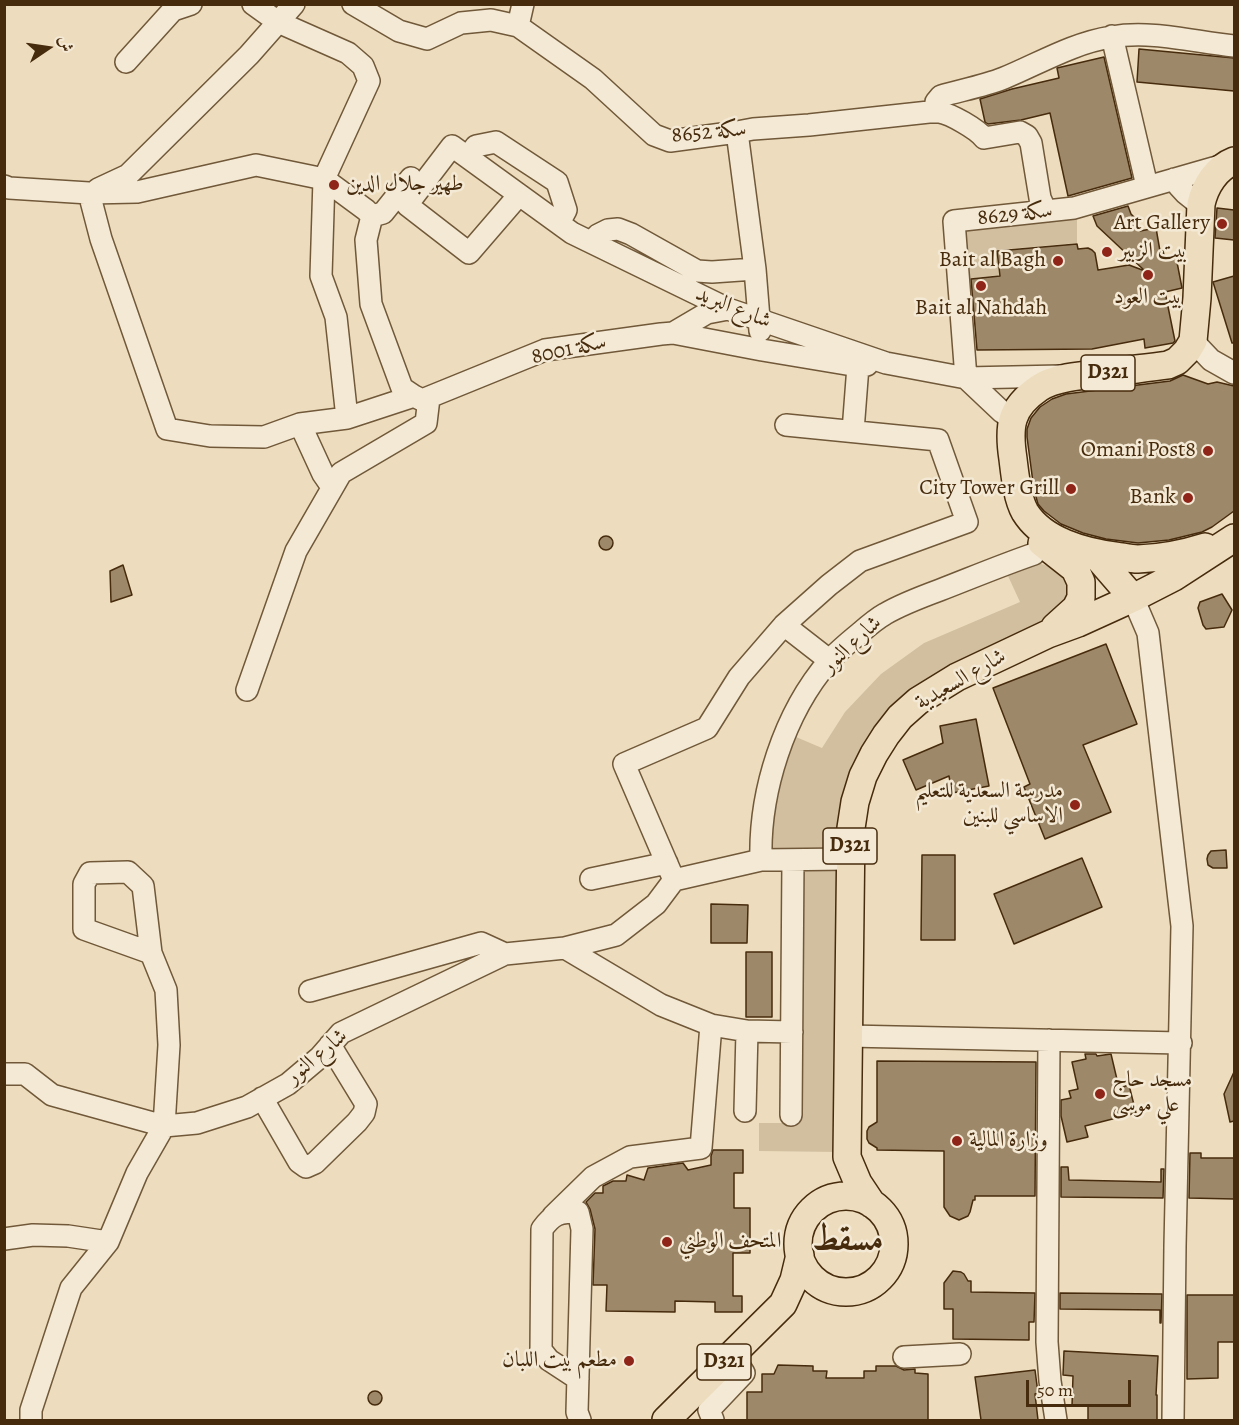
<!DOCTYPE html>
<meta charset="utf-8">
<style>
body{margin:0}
#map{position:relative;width:1239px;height:1425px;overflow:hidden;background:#edddbe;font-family:Alegreya,Amiri,serif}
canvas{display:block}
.frame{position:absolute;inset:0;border:6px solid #472b0d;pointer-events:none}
.north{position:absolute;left:18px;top:18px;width:60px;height:60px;-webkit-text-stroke:4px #f3e9d5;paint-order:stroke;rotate:77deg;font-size:16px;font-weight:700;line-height:24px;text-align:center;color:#472b0d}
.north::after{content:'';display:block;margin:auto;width:21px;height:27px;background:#472b0d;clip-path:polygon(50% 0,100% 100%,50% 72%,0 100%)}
.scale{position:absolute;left:1026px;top:1380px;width:105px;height:27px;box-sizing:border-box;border:3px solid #472b0d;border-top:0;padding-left:8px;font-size:18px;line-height:21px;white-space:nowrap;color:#472b0d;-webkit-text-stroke:4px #f3e9d5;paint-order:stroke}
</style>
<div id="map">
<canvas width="1239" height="1425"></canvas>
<div class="frame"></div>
<div class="north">ش</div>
<div class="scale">50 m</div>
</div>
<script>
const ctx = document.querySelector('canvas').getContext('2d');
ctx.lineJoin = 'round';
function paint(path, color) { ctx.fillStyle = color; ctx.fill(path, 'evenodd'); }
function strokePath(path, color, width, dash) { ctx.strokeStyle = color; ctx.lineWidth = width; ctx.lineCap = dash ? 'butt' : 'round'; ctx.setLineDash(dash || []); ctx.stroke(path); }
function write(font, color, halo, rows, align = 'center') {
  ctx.font = font + ' Alegreya,Amiri,serif'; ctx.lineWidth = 5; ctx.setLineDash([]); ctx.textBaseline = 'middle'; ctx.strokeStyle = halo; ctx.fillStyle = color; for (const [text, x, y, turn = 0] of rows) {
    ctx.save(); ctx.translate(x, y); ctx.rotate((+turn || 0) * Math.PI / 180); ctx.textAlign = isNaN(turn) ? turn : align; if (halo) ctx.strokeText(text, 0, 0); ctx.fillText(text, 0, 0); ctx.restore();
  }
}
paint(new Path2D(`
 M 1077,216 L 1077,243 L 997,250 L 999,275 L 966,279 L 962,228 Z
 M 1035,563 C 1061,567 1061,571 1070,593 L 1066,607 L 1044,624 L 945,667 L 908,692 L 875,726 L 852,764 L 839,812 L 836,850 L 769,848 C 775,808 781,775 796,737 L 822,748 L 845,712 L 881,674 L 924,643 L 1020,602 L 1008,576 Z
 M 795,869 L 839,870 L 838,1152 L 759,1151 L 759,1123 L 793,1123 Z`), '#d1bfa0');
const building = new Path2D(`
 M 1139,49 L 1234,58 L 1234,91 L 1137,82 Z
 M 1104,57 L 1132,178 L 1068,196 L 1050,113 L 1021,120 L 988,124 L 985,122 L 980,99 L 1012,89 L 1059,78 L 1057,68 Z
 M 1128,206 L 1131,214 L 1139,222 L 1140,231 L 1156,228 L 1160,251 L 1163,251 L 1165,259 L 1176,257 L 1182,288 L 1165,292 L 1175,341 L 1173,343 L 1145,348 L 1144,339 L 1092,349 L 977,350 L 971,279 L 1000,276 L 997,251 L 1077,244 L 1078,249 L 1088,248 L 1092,250 L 1095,253 L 1098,270 L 1129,265 L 1145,271 L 1097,226 L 1093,216 Z
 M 1217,208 L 1234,210 L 1234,240 L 1215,238 Z
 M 1234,276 L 1234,343 L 1232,343 L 1213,282 Z
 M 1183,375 L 1208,384 L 1217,382 L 1234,386 L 1234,511 L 1212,527 L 1202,532 L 1169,540 L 1138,543 L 1106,539 L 1083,533 L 1061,524 L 1044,511 L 1038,504 L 1034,490 L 1027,437 L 1027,429 L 1031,418 L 1040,407 L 1052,399 L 1066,394 L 1170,381 Z
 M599 543a7 7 0 1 1 14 0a7 7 0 1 1-14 0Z
 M 123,565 L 132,595 L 111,602 L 110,571 Z
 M 1222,594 L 1232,610 L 1224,627 L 1206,629 L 1203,625 L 1198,608 L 1200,602 Z
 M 1106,644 L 1137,724 L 1083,745 L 1111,812 L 1045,839 L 1024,787 L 1030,784 L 993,688 Z
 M 976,719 L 989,786 L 952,793 L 949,776 L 916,790 L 903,760 L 943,743 L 940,726 Z
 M 1226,850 L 1227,868 L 1213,868 L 1208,865 L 1207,859 L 1208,855 L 1211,851 Z
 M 922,855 L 955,855 L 955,940 L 921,940 Z
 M 1082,858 L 1102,907 L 1014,944 L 994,894 Z
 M 711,904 L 748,905 L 747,943 L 711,943 Z
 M 746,952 L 772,952 L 772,1017 L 746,1017 Z
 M 1085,1054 L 1096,1054 L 1097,1056 L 1111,1054 L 1119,1088 L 1129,1085 L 1136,1113 L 1085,1126 L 1088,1137 L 1067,1142 L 1061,1116 L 1061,1100 L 1071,1098 L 1069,1091 L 1078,1089 L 1072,1062 L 1086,1059 Z
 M 877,1061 L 1036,1062 L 1035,1196 L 975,1196 L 975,1200 L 973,1200 L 970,1212 L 968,1216 L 959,1220 L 950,1216 L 944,1207 L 944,1151 L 877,1150 L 877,1148 L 869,1143 L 867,1139 L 867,1131 L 869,1127 L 877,1122 Z
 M 1234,1072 L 1234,1121 L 1230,1122 L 1224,1094 Z
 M 713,1150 L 743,1150 L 743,1173 L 734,1173 L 734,1208 L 750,1208 L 750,1253 L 733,1253 L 733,1296 L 742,1296 L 742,1312 L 715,1312 L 715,1302 L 675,1301 L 675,1312 L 606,1311 L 607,1285 L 593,1285 L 595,1229 L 590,1209 L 586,1202 L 595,1193 L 603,1193 L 603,1186 L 613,1181 L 626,1181 L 627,1175 L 644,1180 L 648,1168 L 683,1163 L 688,1170 L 711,1165 L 711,1156 Z
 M 1190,1153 L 1201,1153 L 1201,1158 L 1234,1158 L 1234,1199 L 1189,1198 Z
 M 1061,1167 L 1068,1167 L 1069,1180 L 1161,1182 L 1161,1169 L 1164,1169 L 1163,1198 L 1061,1197 Z
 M 953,1271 L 961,1272 L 964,1274 L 968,1281 L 971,1281 L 971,1292 L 1035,1293 L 1034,1322 L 1029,1322 L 1029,1340 L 953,1339 L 953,1309 L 944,1309 L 944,1283 Z
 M 1060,1293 L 1162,1294 L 1161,1323 L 1160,1323 L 1160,1310 L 1060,1309 Z
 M 1187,1295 L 1234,1295 L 1234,1342 L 1218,1342 L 1218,1378 L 1187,1379 Z
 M 1064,1351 L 1158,1356 L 1156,1395 L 1157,1395 L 1157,1420 L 1088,1420 L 1088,1406 L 1072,1406 L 1073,1376 L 1063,1375 Z
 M 778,1365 L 813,1366 L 813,1371 L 827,1371 L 826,1378 L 864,1378 L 864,1371 L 876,1371 L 876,1366 L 896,1366 L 904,1370 L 915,1369 L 915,1373 L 928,1374 L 928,1420 L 747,1420 L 747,1392 L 762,1392 L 762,1374 L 774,1374 Z
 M 1035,1370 L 1038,1393 L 1035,1394 L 1038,1420 L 981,1420 L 975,1377 Z
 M368 1398a7 7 0 1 1 14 0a7 7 0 1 1-14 0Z`);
paint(building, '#9d8869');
strokePath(building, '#472b0d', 1.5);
const minor = new Path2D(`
 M 253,4 L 278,22 L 348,53 L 363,66 L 369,81 L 324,179 L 366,210 L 372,216 L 383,213 L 411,178
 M 353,4 L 399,31 L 427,39 L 461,23 L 491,20 L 518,26 L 593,79 L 654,135 L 670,141 L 737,132 L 753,129 L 809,125 L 929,112 C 932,112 936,112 939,112 C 951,114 977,129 984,138 L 1020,132 L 1027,136 L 1031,143 L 1040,198 L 1044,207 L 1048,211
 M 518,26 L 523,4
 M 1112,36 L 1147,186
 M 126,62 L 173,10 L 191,4
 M 939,112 L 936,102 L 941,96 C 962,90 984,86 1004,78 C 1038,64 1073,43 1111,37 C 1152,30 1194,42 1234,46
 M 737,132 L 755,269 L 760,331
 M 468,157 L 476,146 L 496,142 L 557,182 L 566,210 L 559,223
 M 1174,179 C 1181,191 1189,198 1201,204
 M 4,186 L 9,188 L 89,193 L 137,192 L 256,165 L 324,179 L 321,276 L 336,317 L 347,418
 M 98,189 L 128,175 L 249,55 L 294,4
 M 89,193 L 101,239 L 167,429 L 210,436 L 264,437 L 300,424 L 347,418 L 414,396
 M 519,195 L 469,253 L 407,205 L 452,146 L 572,233 L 728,309 L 886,363 L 966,378 L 1060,376
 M 372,216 L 366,240 L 371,304 L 402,388 L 414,396 L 422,400 L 545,350 L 661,334 L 673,333 L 762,350 L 858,366 L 867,365
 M 591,242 L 598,235 L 608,230 L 618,229 L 631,234 L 697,271 L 712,272 L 755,269
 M 673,333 L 707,313 L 728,309
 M 1193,341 L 1211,360 L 1234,373
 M 966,378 L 954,221 L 1074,208 L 1227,164
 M 966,378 L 1002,412 L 1012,419
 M 300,424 L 323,474 L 332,487
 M 853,431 L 858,366
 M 1133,598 L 1148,633 L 1182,926 L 1175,1246 L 1173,1420
 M 784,625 L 829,660
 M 247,690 L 296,551 L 341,473 L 426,423 L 429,398
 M 761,860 C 759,792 784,713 829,661 C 838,651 849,642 860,633 C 868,626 876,619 885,614 C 902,604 921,597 940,590 C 971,578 1002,565 1034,554
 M 591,879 L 667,863
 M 674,880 L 624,764 L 707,728 L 739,677 L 784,625 L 829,585 L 860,561 L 967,522 L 938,440 L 786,425
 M 565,948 L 661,1005 L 711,1025 L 747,1031 L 792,1032
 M 310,991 L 481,943 L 505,954
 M 848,1036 L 1181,1043
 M 1049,1040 L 1047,1342 L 1050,1381 L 1056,1420
 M 4,1074 L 25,1074 L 52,1095 L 164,1126 L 169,1045 L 166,990 L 151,953 L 143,886 L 128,872 L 90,873 L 84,884 L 84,929 L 151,953
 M 262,1098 L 299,1162 L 306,1167 L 315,1163 L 357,1122 L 364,1113 L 366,1104 L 330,1045
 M 745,1111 L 747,1031
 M 791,1115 L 793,860
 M 553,1216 L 593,1177 L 630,1157 L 701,1148 L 711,1025
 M 4,1239 L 33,1235 L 68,1236 L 108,1242
 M 904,1357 L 960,1354
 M 578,1379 L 549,1360 L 541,1350 L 542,1229 C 553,1214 559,1212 578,1212 L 582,1229 L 577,1412 L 580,1420
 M 31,1420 L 31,1410 L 71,1288 L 108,1242 L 137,1173 L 164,1126 L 197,1123 L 247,1107 L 288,1084 L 320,1057 L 341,1033 L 505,954 L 565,948 L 616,935 L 656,904 L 674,880 L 761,860 L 850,859
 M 713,1420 L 709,1410 L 744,1373 L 732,1354`);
const major = new Path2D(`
 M 1042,543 L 1075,569 L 1081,582 L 1081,598 L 1076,608 L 1055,627
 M 1205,547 C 1183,554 1162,558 1138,559 C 1131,559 1123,557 1116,556 C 1084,552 1043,541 1025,512 C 1017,498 1015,475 1013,459 C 1008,426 1010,408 1039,388 C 1055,377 1086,375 1105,373 C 1126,370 1147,368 1168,365 L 1177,361 L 1187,351 L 1193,341 L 1197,298 L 1201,204 C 1205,186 1216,168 1234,161
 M 1094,553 L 1133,598
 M798 1244a48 48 0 1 1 96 0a48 48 0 1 1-96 0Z
 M 872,1204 L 858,1183 L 847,1157 L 851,828 L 855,802 L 863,776 L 874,754 L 886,735 L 900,717 L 918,701 L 957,677 L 1048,634 L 1078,623 L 1133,598 L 1174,577 L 1234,538
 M 666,1420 L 783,1304 L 794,1280 L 800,1255`);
strokePath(minor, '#705839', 24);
strokePath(major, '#472b0d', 30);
strokePath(minor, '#f3e9d5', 21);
strokePath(major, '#edddbe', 27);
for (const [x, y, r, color] of [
 [334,185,6,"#8f2418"],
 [1222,224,6,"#8f2418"],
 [1107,252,6,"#8f2418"],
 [1058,261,6,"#8f2418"],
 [1148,275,6,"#8f2418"],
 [981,286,6,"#8f2418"],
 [1208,451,6,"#8f2418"],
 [1071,489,6,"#8f2418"],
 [1188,498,6,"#8f2418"],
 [1075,805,6,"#8f2418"],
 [1100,1094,6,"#8f2418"],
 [957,1141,6,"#8f2418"],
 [667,1242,6,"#8f2418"],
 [629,1361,6,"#8f2418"]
]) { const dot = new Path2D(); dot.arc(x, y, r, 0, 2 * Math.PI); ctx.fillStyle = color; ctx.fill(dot); strokePath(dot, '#f3e9d5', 2); }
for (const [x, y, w] of [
 [1108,373,54],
 [850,846,54],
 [724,1362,54]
]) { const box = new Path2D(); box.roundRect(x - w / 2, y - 18, w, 36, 4.5); ctx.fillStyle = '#f3e9d5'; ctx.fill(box); strokePath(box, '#472b0d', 1.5); }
write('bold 21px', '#472b0d', null, [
 ["D321",1108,373],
 ["D321",850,846],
 ["D321",724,1362]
]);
write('22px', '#472b0d', '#f3e9d5', [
 ["سكة 8652",709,133,-5],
 ["سكة 8629",1015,215,-6],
 ["شارع البريد",733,308,22],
 ["سكة 8001",569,350,-12],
 ["شارع النور",852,645,-43],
 ["شارع السعيدية",961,680,-30],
 ["شارع النور",317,1057,-40]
]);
write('22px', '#472b0d', '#f3e9d5', [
 ["طهير جلال الدين",346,185,"left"],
 ["Art Gallery",1210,224],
 ["بيت الزبير",1119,252,"left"],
 ["Bait al Bagh",1046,261],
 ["بيت العود",1148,298,"center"],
 ["Bait al Nahdah",981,309,"center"],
 ["Omani Post8",1196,451],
 ["City Tower Grill",1059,489],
 ["Bank",1176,498],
 ["مدرسة السعدية للتعليم",1063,792],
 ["الاساسي للبنين",1063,817],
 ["مسجد حاج",1112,1081,"left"],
 ["علي موسى",1112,1106,"left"],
 ["وزارة المالية",969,1141,"left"],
 ["المتحف الوطني",679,1242,"left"],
 ["مطعم بيت اللبان",617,1361]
], 'right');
write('bold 34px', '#472b0d', '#f3e9d5', [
 ["مسقط",848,1241]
]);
</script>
